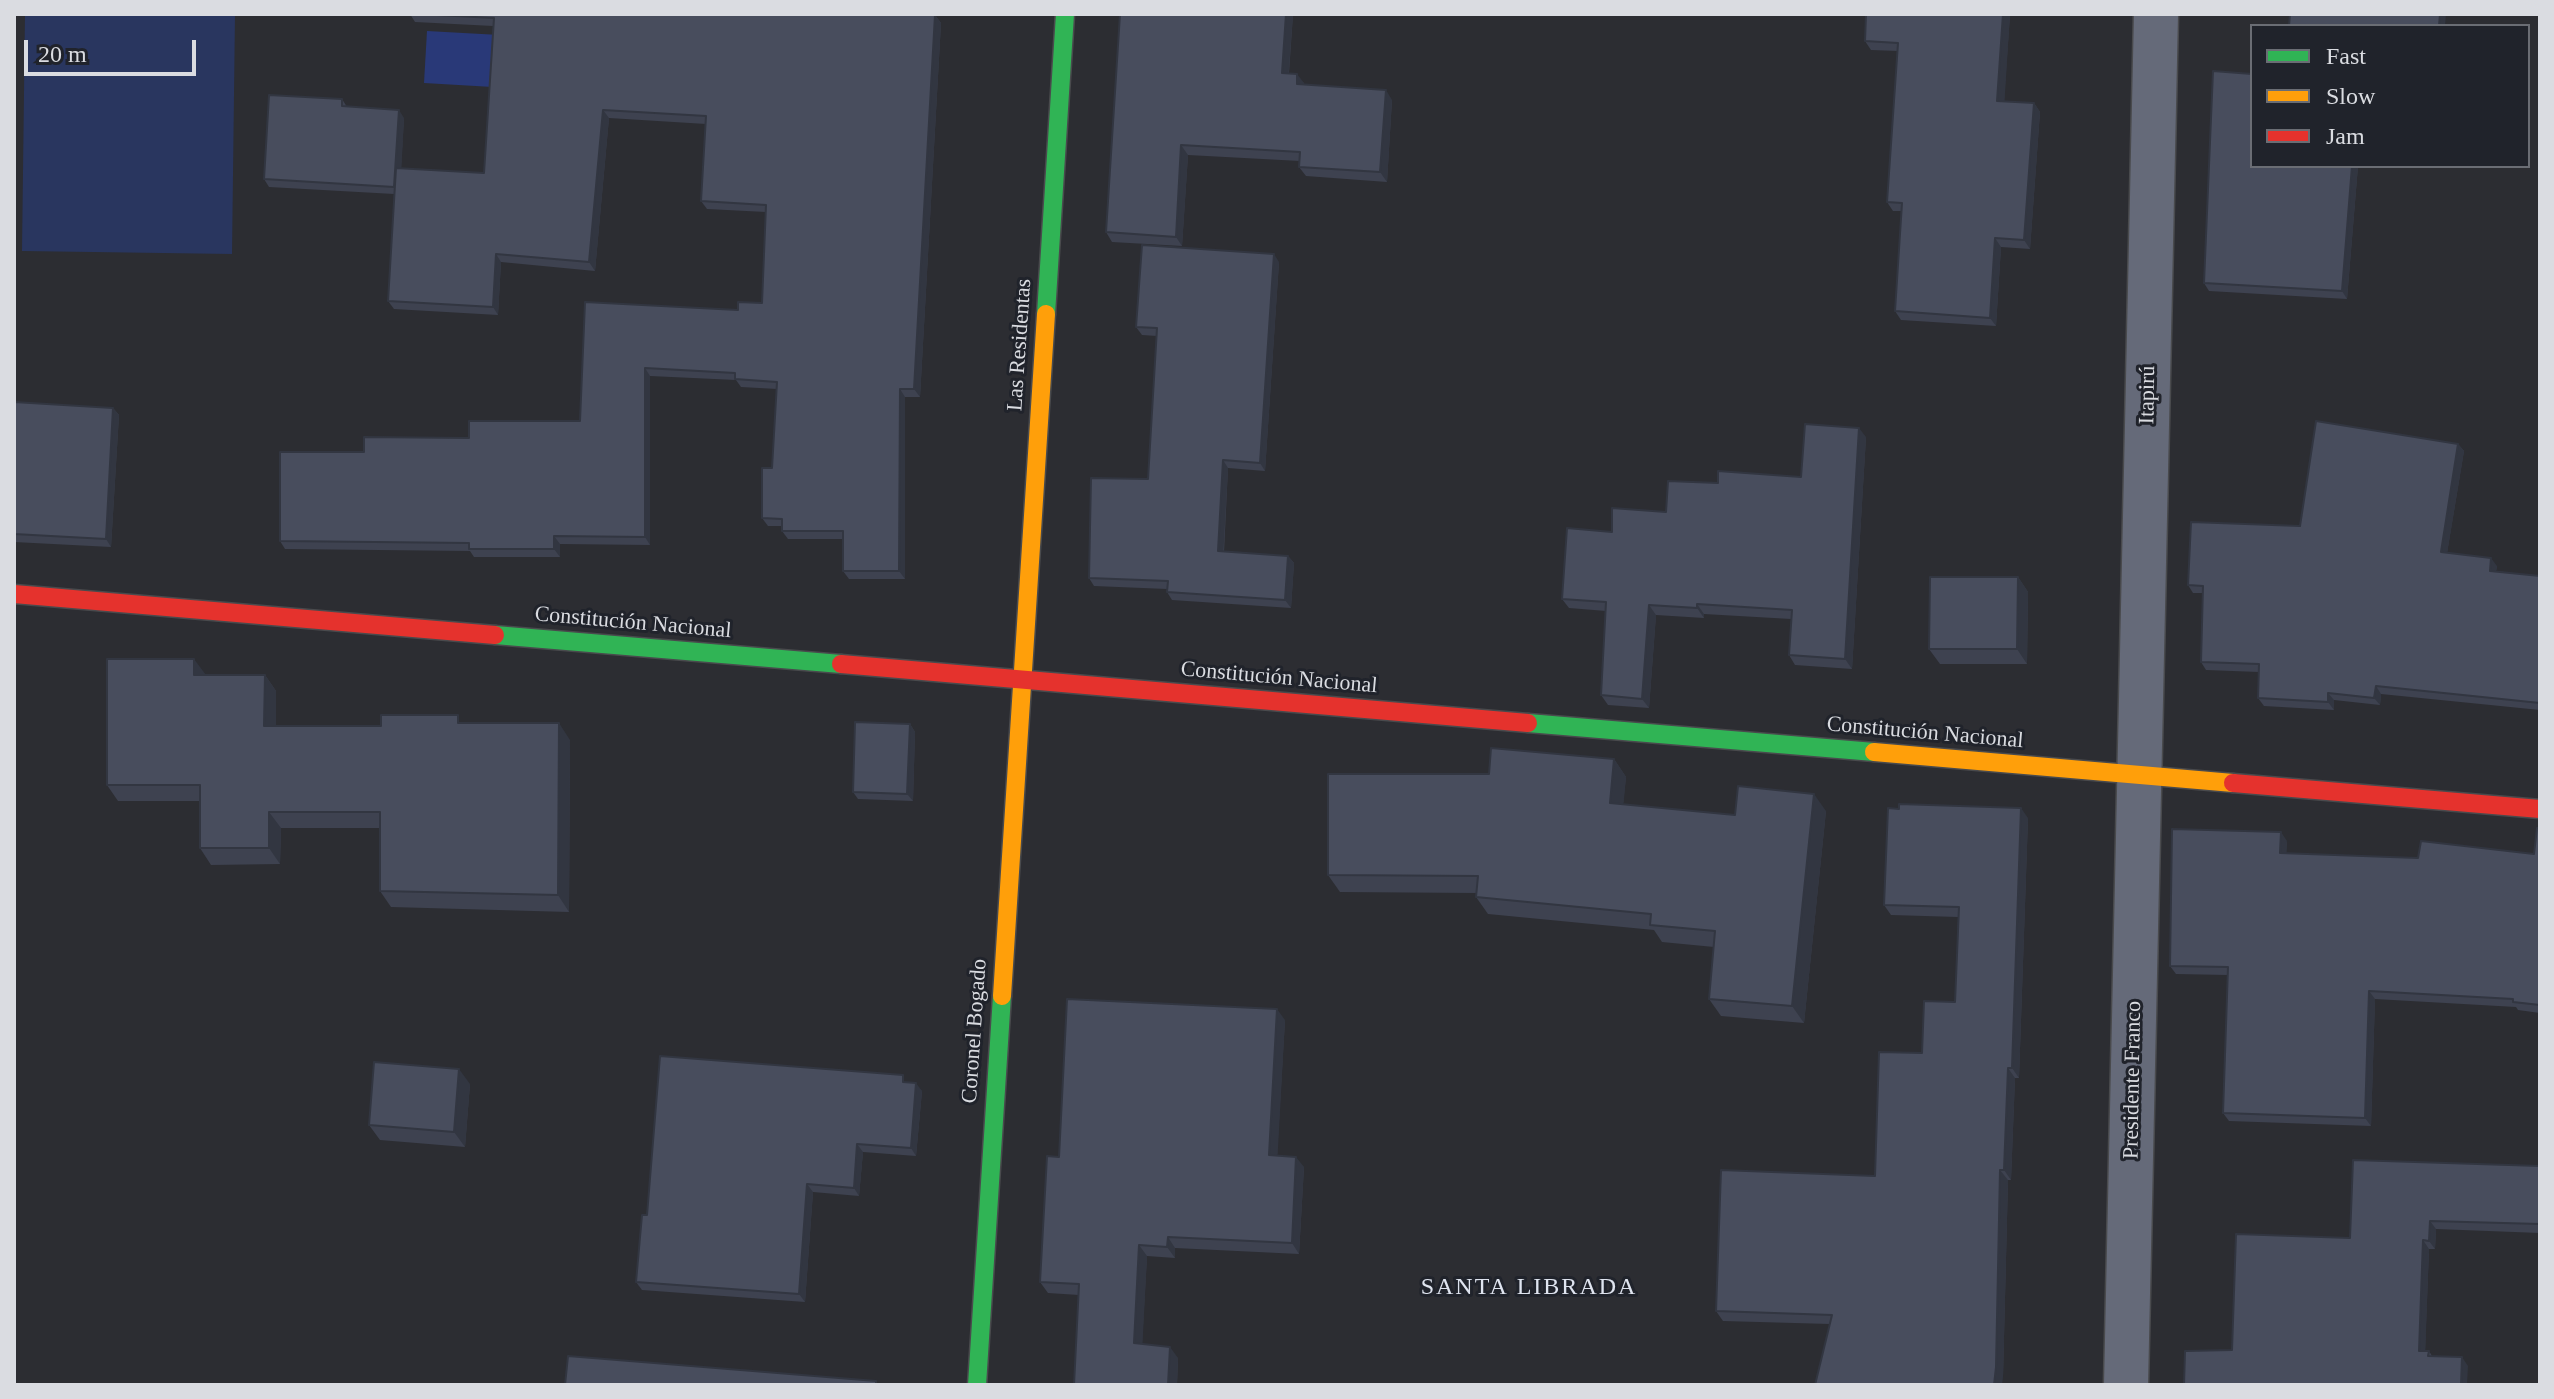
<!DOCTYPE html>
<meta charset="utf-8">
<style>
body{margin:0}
#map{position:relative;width:2554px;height:1399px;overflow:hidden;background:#2c2d32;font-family:Georgia,serif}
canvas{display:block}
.frame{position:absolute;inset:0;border:16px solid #dadce1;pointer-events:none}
.legend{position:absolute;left:2250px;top:24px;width:280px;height:144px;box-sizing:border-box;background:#20232b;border:2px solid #6a6d74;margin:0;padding:10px 14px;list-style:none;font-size:24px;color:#dadce1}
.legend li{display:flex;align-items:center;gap:16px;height:40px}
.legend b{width:40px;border:2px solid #6a6d74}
.scale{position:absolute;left:24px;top:40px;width:172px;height:36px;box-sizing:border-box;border:4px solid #dadce1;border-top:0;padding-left:10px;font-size:24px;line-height:28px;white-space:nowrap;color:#dadce1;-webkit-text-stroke:6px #20232b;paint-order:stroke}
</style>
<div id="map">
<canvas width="2554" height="1399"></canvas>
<div class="frame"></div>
<ul class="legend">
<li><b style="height:10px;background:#30b455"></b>Fast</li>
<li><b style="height:10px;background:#ff9f0a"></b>Slow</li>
<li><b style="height:10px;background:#e5322d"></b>Jam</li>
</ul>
<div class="scale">20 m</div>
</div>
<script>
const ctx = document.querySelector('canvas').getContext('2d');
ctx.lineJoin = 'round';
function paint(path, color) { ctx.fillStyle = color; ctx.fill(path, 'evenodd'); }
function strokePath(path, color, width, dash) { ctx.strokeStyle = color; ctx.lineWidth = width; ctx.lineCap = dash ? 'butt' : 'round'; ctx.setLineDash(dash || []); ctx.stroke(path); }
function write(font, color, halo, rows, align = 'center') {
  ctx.font = font + ' Georgia,serif'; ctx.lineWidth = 6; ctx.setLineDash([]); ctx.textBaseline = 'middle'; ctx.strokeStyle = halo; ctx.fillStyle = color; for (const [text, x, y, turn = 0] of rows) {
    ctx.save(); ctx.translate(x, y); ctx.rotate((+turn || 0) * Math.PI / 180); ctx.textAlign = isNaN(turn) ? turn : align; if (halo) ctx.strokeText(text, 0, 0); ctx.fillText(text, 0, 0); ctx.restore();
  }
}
paint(new Path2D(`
 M 25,14 L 235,14 L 232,254 L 22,251 Z`), '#29365f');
paint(new Path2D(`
 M 427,31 L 518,36 L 527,89 L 424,83 Z`), '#293978');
const street = new Path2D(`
 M 2126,1385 L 2156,14`);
const fast = new Path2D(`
 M 1046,314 L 1065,14
 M 495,635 L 841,664
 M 1528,723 L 1874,752
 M 977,1385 L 1002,996`);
const slow = new Path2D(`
 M 1874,752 L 2233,783
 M 1002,996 L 1046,314`);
const jam = new Path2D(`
 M 14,594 L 495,635
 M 841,664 L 1528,723
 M 2233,783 L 2540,809`);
strokePath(street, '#494a4d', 47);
strokePath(fast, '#494a4d', 21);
strokePath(slow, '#494a4d', 21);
strokePath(jam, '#494a4d', 21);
strokePath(street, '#656a79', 44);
strokePath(fast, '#30b455', 18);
strokePath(slow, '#ff9f0a', 18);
strokePath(jam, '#e5322d', 18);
paint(new Path2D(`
 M 410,14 L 935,15 L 941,23 L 920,397 L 905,397 L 905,579 L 849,579 L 843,571 L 843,539 L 788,539 L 782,531 L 782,526 L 768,526 L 762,518 L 772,468 L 777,389 L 741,387 L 736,380 L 650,376 L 650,545 L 560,544 L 560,557 L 474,557 L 470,551 L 285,549 L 280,541 L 364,452 L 469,438 L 580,421 L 585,302 L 738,310 L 762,303 L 766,212 L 707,209 L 701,201 L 706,124 L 609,118 L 595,271 L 501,262 L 498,315 L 394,309 L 388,301 L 394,194 L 269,187 L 264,179 L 342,99 L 347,107 L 404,118 L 401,168 L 484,173 L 493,26 L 415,22 Z
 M 1120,14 L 1293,14 L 1289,73 L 1304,83 L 1304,85 L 1392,100 L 1387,182 L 1306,176 L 1299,167 L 1300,161 L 1188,155 L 1182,246 L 1112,242 L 1106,232 Z
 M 1866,14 L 2010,14 L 2004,101 L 2034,103 L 2040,112 L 2030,249 L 2001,247 L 1996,326 L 1901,320 L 1895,311 L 1902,211 L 1893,211 L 1887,202 L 1898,51 L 1871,50 L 1865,41 Z
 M 2358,166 L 2347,299 L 2209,291 L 2204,283 Z
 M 1279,262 L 1265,471 L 1228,468 L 1224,552 L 1288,556 L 1294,563 L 1291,608 L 1172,600 L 1167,592 L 1167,589 L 1094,586 L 1089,578 L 1148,479 L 1157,336 L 1142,335 L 1136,327 Z
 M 14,402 L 113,408 L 119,415 L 111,547 L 14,542 Z
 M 1866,437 L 1852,669 L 1795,665 L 1789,655 L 1791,619 L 1704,614 L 1704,618 L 1656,615 L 1649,708 L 1608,705 L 1601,695 L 1606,611 L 1569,608 L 1562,599 L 1612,532 L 1666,512 L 1718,483 L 1801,477 Z
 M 2458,444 L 2464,451 L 2447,553 L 2497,566 L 2496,571 L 2540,576 L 2540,710 L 2381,694 L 2380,705 L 2334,700 L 2334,710 L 2264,706 L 2258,698 L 2259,672 L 2206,670 L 2201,662 L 2203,593 L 2193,593 L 2188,585 Z
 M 2018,577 L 2028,592 L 2027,664 L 1940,664 L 1929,649 Z
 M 206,675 L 265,675 L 276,691 L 276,726 L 381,726 L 463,723 L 570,740 L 569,912 L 391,907 L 380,891 L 380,828 L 281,828 L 280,864 L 211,865 L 200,848 L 200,801 L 118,801 L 107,785 Z
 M 910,724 L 915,732 L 913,801 L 858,799 L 853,792 Z
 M 1614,759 L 1626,777 L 1623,804 L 1735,815 L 1826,811 L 1804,1023 L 1721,1016 L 1709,999 L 1714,947 L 1662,942 L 1654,930 L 1488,914 L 1476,897 L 1477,893 L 1340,892 L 1328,875 L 1489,774 Z
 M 2028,818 L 2019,1078 L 2015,1078 L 2011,1180 L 2008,1180 L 2003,1377 L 1830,1324 L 1723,1321 L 1716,1311 L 1875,1176 L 1922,1053 L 1955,1002 L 1958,917 L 1891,915 L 1884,905 Z
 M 2540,828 L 2540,1013 L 2518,1010 L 2516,1007 L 2375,999 L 2371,1126 L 2229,1121 L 2223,1113 L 2228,975 L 2176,974 L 2170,966 L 2287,841 L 2286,854 L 2418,858 L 2534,854 Z
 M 1285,1020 L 1277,1156 L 1304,1167 L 1299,1254 L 1175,1248 L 1175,1258 L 1147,1256 L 1142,1344 L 1178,1358 L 1177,1385 L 1079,1295 L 1048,1293 L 1040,1282 L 1059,1157 Z
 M 908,1082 L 922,1091 L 916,1156 L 863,1152 L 859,1196 L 813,1192 L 805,1302 L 642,1290 L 636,1282 L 647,1215 Z
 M 470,1084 L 465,1147 L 380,1140 L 369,1125 Z
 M 2540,1166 L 2540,1233 L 2436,1229 L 2435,1249 L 2429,1249 L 2425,1351 L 2429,1351 L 2432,1356 L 2468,1366 L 2232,1350 L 2350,1238 Z`), '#3e4250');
paint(new Path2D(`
 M 1286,14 L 1293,14 L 1288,82 L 1282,73 Z
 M 2003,14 L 2010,14 L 2004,109 L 1997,101 Z
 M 2440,14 L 2446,14 L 2445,26 L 2439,26 Z
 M 935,15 L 941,23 L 920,397 L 914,389 Z
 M 1297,74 L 1304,83 L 1303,93 L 1297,84 Z
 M 1386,90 L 1392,100 L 1387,182 L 1380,172 Z
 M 2034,103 L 2040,112 L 2030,249 L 2024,240 Z
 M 399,110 L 404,118 L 400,195 L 395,187 Z
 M 603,110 L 609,118 L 595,271 L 589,262 Z
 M 1181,145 L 1188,155 L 1182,246 L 1176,237 Z
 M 2352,166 L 2358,166 L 2347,299 L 2342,291 Z
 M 1995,238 L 2001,247 L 1996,326 L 1990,318 Z
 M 496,254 L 501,262 L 498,315 L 493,307 Z
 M 1274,254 L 1279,262 L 1265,471 L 1260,463 Z
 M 645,368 L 650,376 L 650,545 L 645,537 Z
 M 900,389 L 905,397 L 905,579 L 899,571 Z
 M 113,408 L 119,415 L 111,547 L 106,539 Z
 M 1859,428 L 1866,437 L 1852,669 L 1845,659 Z
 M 2458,444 L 2464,451 L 2446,560 L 2441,552 Z
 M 1223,460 L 1228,468 L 1223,559 L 1218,551 Z
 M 554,536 L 560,544 L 560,557 L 554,549 Z
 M 1288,556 L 1294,563 L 1291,608 L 1285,600 Z
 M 2491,558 L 2497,566 L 2495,578 L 2490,571 Z
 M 2018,577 L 2028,592 L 2027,664 L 2017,649 Z
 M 1697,604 L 1704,614 L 1704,618 L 1697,608 Z
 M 1649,605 L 1656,615 L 1649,708 L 1642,699 Z
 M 194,659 L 206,675 L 194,675 Z
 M 265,675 L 276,691 L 276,742 L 264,726 Z
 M 2376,686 L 2381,694 L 2380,705 L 2374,698 Z
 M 2328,693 L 2334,700 L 2334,710 L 2328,702 Z
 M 559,723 L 570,740 L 569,912 L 558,895 Z
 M 910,724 L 915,732 L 913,801 L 907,794 Z
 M 1614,759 L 1626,777 L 1622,820 L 1610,803 Z
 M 1814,794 L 1826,811 L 1804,1023 L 1792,1006 Z
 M 2021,808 L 2028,818 L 2019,1078 L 2012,1068 Z
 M 269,812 L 281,828 L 280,864 L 269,848 Z
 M 2281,832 L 2287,841 L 2286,862 L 2280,853 Z
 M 2369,991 L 2375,999 L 2371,1126 L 2365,1118 Z
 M 1277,1009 L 1285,1020 L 1277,1166 L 1269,1155 Z
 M 2008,1068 L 2015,1078 L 2011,1180 L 2004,1170 Z
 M 459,1069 L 470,1084 L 465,1147 L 454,1132 Z
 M 916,1083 L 922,1091 L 916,1156 L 911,1148 Z
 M 857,1144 L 863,1152 L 859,1196 L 854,1188 Z
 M 1296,1157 L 1304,1167 L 1299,1254 L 1292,1243 Z
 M 2000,1170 L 2008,1180 L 2003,1377 L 2002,1385 L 1994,1385 Z
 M 807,1184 L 813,1192 L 805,1302 L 799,1294 Z
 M 2430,1221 L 2436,1229 L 2435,1249 L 2429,1241 Z
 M 1168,1237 L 1175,1248 L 1175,1258 L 1167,1247 Z
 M 2423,1240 L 2429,1249 L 2425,1359 L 2419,1351 Z
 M 1139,1245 L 1147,1256 L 1142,1353 L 1134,1343 Z
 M 1170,1347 L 1178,1358 L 1177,1385 L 1168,1385 Z
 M 2462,1357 L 2468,1366 L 2467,1385 L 2461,1385 Z`), '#323641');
const building = new Path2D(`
 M 418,14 L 935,15 L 914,389 L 900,389 L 899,571 L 843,571 L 843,531 L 782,531 L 782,519 L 762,518 L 762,468 L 772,468 L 777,382 L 735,379 L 735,373 L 645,368 L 645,537 L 554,536 L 554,549 L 469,549 L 469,543 L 280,541 L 280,452 L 364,452 L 364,437 L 469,438 L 469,421 L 580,421 L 585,302 L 738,310 L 738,302 L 762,303 L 766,205 L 701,201 L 706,116 L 603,110 L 589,262 L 496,254 L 493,307 L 388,301 L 396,168 L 484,173 L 494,18 Z
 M 1120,14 L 1286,14 L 1282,73 L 1297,74 L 1297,84 L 1386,90 L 1380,172 L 1299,167 L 1300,152 L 1181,145 L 1176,237 L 1106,232 Z
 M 1866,14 L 2003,14 L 1997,101 L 2034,103 L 2024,240 L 1995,238 L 1990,318 L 1895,311 L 1902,203 L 1887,202 L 1898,43 L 1865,41 Z
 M 2290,14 L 2440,14 L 2439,26 L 2289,26 Z
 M 2213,71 L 2252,74 L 2252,166 L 2352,166 L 2342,291 L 2204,283 Z
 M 269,95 L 342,99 L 342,106 L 399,110 L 394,187 L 264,179 Z
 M 1142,245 L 1274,254 L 1260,463 L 1223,460 L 1218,551 L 1288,556 L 1285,600 L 1167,592 L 1168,581 L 1089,578 L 1091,478 L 1148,479 L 1157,328 L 1136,327 Z
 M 14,402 L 113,408 L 106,539 L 14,534 Z
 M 2316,421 L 2458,444 L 2441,552 L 2491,558 L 2490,571 L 2540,576 L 2540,703 L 2376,686 L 2374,698 L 2328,693 L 2328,702 L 2258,698 L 2259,664 L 2201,662 L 2203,586 L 2188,585 L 2191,522 L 2300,526 Z
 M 1805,424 L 1859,428 L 1845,659 L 1789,655 L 1792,610 L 1697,604 L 1697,608 L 1649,605 L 1642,699 L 1601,695 L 1606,602 L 1562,599 L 1567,528 L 1612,532 L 1612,508 L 1666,512 L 1668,481 L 1718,483 L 1718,471 L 1801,477 Z
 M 1930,577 L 2018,577 L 2017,649 L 1929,649 Z
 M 107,659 L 194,659 L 194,675 L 265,675 L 264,726 L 381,726 L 381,715 L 458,715 L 458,723 L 559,723 L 558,895 L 380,891 L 380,812 L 269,812 L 269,848 L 200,848 L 200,785 L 107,785 Z
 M 855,722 L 910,724 L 907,794 L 853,792 Z
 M 1491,748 L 1614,759 L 1610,803 L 1735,815 L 1738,786 L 1814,794 L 1792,1006 L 1709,999 L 1715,931 L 1650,925 L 1651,914 L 1476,897 L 1478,876 L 1328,875 L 1328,774 L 1489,774 Z
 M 1899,804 L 2021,808 L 2012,1068 L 2008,1068 L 2004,1170 L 2000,1170 L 1996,1367 L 1994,1385 L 1815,1385 L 1832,1315 L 1716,1311 L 1721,1170 L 1875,1176 L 1879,1052 L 1922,1053 L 1924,1001 L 1955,1002 L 1959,907 L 1884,905 L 1888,808 L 1899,809 Z
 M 2537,828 L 2540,828 L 2540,1005 L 2513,1002 L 2513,999 L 2369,991 L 2365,1118 L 2223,1113 L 2228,967 L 2170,966 L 2172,829 L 2281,832 L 2280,853 L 2418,858 L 2421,841 L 2534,854 Z
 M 1067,999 L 1277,1009 L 1269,1155 L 1296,1157 L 1292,1243 L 1168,1237 L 1167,1247 L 1139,1245 L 1134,1343 L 1170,1347 L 1168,1385 L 1074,1385 L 1079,1284 L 1040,1282 L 1047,1156 L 1059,1157 Z
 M 660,1056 L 903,1075 L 903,1082 L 916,1083 L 911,1148 L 857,1144 L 854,1188 L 807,1184 L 799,1294 L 636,1282 L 642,1215 L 647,1215 Z
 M 374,1062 L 459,1069 L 454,1132 L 369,1125 Z
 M 2353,1160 L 2540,1166 L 2540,1224 L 2430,1221 L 2429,1241 L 2423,1240 L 2419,1351 L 2429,1351 L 2428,1356 L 2462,1357 L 2461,1385 L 2184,1385 L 2185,1351 L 2232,1350 L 2236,1234 L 2350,1238 Z
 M 568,1356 L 876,1381 L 876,1385 L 565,1385 Z`);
paint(building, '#484d5d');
strokePath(building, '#323641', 2);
write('22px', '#dadce1', '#20232b', [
 ["Las Residentas",1020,345,-86],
 ["Itapirú",2148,395,-89],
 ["Constitución Nacional",633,623,5],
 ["Constitución Nacional",1279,678,5],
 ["Constitución Nacional",1925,733,5],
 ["Coronel Bogado",975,1031,-86],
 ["Presidente Franco",2133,1080,-89]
]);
ctx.letterSpacing = '2px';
write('24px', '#dfe4ef', '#20232b', [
 ["SANTA LIBRADA",1529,1288]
]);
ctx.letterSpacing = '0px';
</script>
